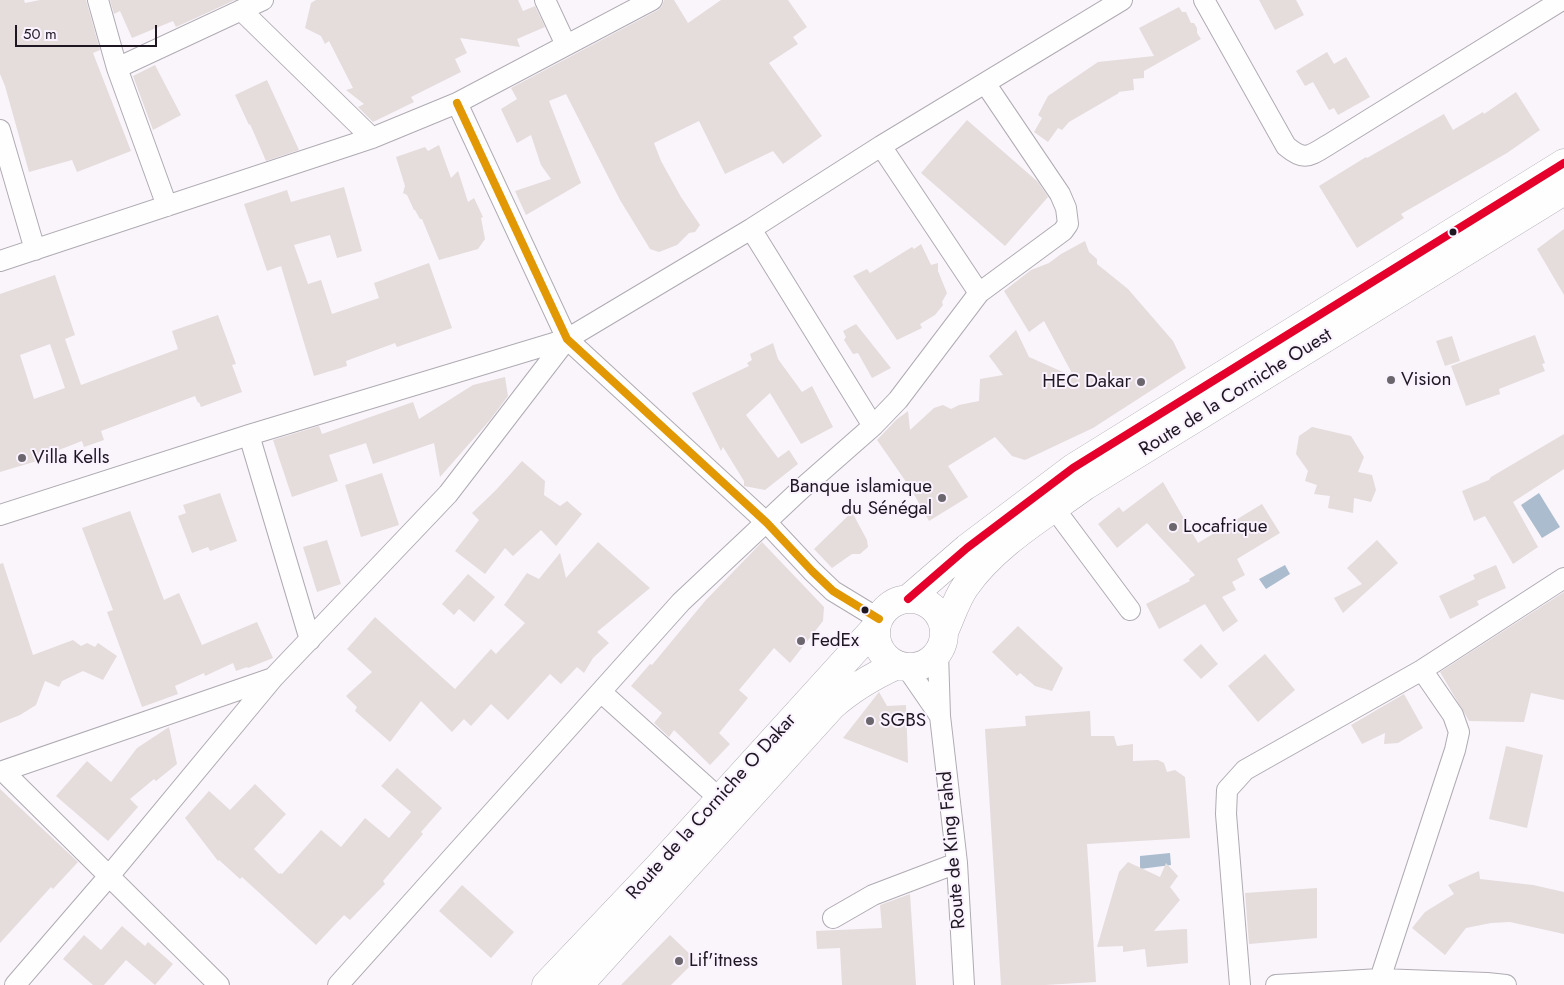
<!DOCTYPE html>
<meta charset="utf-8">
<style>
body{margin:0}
#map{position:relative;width:1564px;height:985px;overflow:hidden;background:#f9f5fb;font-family:Jost,sans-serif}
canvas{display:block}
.scale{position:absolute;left:15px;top:25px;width:142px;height:22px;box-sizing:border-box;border:2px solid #1e1721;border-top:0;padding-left:6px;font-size:15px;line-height:18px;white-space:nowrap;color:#1e1721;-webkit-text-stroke:4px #faf2fe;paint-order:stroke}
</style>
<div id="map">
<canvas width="1564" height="985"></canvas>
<div class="scale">50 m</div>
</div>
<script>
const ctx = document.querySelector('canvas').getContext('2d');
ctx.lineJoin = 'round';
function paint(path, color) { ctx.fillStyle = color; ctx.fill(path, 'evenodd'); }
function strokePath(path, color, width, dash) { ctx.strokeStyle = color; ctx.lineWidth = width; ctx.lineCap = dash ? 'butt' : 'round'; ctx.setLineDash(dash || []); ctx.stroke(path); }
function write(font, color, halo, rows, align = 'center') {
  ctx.font = font + ' Jost,sans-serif'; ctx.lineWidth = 4; ctx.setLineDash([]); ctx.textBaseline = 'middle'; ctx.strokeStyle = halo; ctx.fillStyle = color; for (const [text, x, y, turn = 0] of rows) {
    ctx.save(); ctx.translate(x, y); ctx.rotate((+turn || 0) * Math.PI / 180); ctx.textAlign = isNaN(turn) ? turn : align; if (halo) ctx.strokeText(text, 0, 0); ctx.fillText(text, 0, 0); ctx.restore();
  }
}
paint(new Path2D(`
 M 1539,493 L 1560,527 L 1542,538 L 1521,505 Z
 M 1285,565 L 1290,574 L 1266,589 L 1259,579 Z
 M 1170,853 L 1171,865 L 1140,869 L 1140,856 Z`), '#abbcce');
paint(new Path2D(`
 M 0,0 L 24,0 L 25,3 L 40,0 L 86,0 L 100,50 L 93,53 L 131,151 L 77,172 L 72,160 L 29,172 L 5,86 L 0,74 Z
 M 110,0 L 235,0 L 176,27 L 173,21 L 132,38 L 120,11 L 114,14 Z
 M 316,0 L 518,0 L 523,11 L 535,6 L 545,27 L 517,39 L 520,47 L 460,38 L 467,53 L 455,59 L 461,72 L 411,97 L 414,102 L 373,122 L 358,107 L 364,104 L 346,90 L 353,88 L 329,41 L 325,44 L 321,36 L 305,28 L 311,3 Z
 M 664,0 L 674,0 L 688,23 L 721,0 L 788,0 L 807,27 L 793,37 L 798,44 L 769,63 L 822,136 L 783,164 L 773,151 L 725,174 L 699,121 L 654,143 L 661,161 L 681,197 L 700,225 L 695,232 L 689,233 L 677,245 L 659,252 L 650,249 L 620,200 L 566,94 L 549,101 L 581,183 L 526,215 L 515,191 L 551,179 L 541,165 L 531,135 L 517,143 L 501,109 L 517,99 L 511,88 L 658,10 L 662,6 Z
 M 1259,0 L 1296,0 L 1304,15 L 1275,30 Z
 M 1179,7 L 1182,12 L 1186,12 L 1191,23 L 1194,23 L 1197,28 L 1197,33 L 1201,39 L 1144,71 L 1144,78 L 1133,79 L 1134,90 L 1118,92 L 1119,93 L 1069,122 L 1062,130 L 1058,128 L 1048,142 L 1034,132 L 1042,118 L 1038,115 L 1048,96 L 1098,62 L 1154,56 L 1139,28 Z
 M 1327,52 L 1334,64 L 1346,57 L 1370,97 L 1338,115 L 1334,108 L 1329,110 L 1313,82 L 1305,86 L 1296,71 Z
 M 155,65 L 181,115 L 153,130 L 133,76 Z
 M 267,80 L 299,150 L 266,161 L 250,124 L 249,125 L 235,95 Z
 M 1516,92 L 1540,130 L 1507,153 L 1401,214 L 1404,218 L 1357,248 L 1319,186 L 1366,157 L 1367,158 L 1444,114 L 1453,130 L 1483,112 L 1484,114 Z
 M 967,120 L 1038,182 L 1048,197 L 1005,246 L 921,173 Z
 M 439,145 L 451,178 L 458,171 L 468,202 L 474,198 L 483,217 L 481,218 L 485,239 L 478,249 L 439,260 L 422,219 L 420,219 L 415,210 L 414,210 L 407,195 L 403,193 L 405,186 L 396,157 L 425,147 L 428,151 Z
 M 344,187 L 362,251 L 337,258 L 330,235 L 294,245 L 308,284 L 321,280 L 332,314 L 379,298 L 374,283 L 429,263 L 452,328 L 397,347 L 395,343 L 346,361 L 347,366 L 314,376 L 281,266 L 267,271 L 244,204 L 287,190 L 291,202 Z
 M 1564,229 L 1564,295 L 1537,249 Z
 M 1085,241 L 1089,252 L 1097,259 L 1097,264 L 1128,289 L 1173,341 L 1186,368 L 1093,428 L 1025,460 L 1012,456 L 995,437 L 948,466 L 968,497 L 929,521 L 911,489 L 877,440 L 896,420 L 908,411 L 910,430 L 934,408 L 943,405 L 951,409 L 959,405 L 979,401 L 980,379 L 1003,375 L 989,356 L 1016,330 L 1029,357 L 1074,377 L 1044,321 L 1029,332 L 1004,291 L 1031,270 L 1049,263 L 1061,254 Z
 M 921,244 L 931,265 L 938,263 L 938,271 L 947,293 L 942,302 L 943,305 L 935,315 L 920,324 L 922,328 L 897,340 L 853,276 L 867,269 L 870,273 L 912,247 L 914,249 Z
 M 55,275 L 75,335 L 65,339 L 81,385 L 178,349 L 172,331 L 218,315 L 236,364 L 232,365 L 242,392 L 201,407 L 199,402 L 198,403 L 195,396 L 101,431 L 104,440 L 84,447 L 82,441 L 46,455 L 47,458 L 0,472 L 0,294 ZM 50,344 L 65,388 L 34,399 L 20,355 Z
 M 856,324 L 891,368 L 872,378 L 858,353 L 853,354 L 844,340 L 846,337 L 843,331 Z
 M 1535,335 L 1545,363 L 1542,364 L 1545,371 L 1499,389 L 1500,394 L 1466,406 L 1451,366 Z
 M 1452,336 L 1460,361 L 1445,366 L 1436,341 Z
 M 773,343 L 778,359 L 802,392 L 812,386 L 833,427 L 801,444 L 770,393 L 746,415 L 778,458 L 789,450 L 798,464 L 765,490 L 744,486 L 744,481 L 723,447 L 721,451 L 692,393 L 749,366 L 747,363 L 752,360 L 750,354 Z
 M 505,377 L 508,396 L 490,420 L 440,477 L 434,443 L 373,464 L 366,443 L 329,455 L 338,481 L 292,497 L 273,440 L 319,426 L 322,434 L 413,402 L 419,419 L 473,385 Z
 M 1312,427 L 1351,436 L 1364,457 L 1358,472 L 1372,475 L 1376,490 L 1371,502 L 1354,498 L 1353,513 L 1328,508 L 1330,496 L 1314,494 L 1317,485 L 1305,481 L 1308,471 L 1296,454 L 1299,436 Z
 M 1564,434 L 1564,469 L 1513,502 L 1538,547 L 1513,564 L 1485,516 L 1474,521 L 1462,491 L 1489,480 L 1491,477 Z
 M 522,461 L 545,481 L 544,495 L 560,506 L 567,501 L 582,514 L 556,546 L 541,530 L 513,556 L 505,548 L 485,574 L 455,551 L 479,520 L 472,513 L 496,490 Z
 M 382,473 L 399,525 L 361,537 L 345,485 Z
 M 1163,482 L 1198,543 L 1262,504 L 1280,533 L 1237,559 L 1245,575 L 1232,582 L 1236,590 L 1222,597 L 1238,621 L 1223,632 L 1205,604 L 1159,629 L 1146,604 L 1190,581 L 1189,579 L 1195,575 L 1147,523 L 1117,548 L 1098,524 L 1119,507 L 1123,512 Z
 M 220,493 L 237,541 L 210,551 L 208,547 L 192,553 L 178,516 L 186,513 L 183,505 Z
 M 130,511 L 164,600 L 179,593 L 202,645 L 257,622 L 273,658 L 248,668 L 247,667 L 236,671 L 233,663 L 205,676 L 204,673 L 175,686 L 178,694 L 142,707 L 107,612 L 113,610 L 82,528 Z
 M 852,512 L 867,540 L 868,547 L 860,554 L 852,554 L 832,568 L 814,549 Z
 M 327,540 L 341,584 L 317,592 L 303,547 Z
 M 1377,540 L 1398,563 L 1343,613 L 1334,598 L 1362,584 L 1347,568 Z
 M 598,542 L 650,588 L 597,632 L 609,643 L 593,658 L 584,673 L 577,667 L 561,684 L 550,674 L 508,720 L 491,704 L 471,726 L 464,719 L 452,732 L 421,701 L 390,742 L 355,711 L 357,707 L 346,696 L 372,672 L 347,649 L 375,617 L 455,689 L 491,649 L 496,654 L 525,623 L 504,605 L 527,573 L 539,579 L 560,553 L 566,578 Z
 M 762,542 L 824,607 L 823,621 L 790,663 L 774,648 L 739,690 L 748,698 L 719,733 L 730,744 L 710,765 L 674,730 L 669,737 L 654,723 L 662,713 L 631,686 L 650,664 L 652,665 L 705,601 Z
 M 3,563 L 33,655 L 73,640 L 81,646 L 87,643 L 95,647 L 98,643 L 117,656 L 103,680 L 83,671 L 62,681 L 59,687 L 45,681 L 36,705 L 20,715 L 0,723 L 0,564 Z
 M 1496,565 L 1506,588 L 1477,601 L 1479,605 L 1450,619 L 1439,596 L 1475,579 L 1473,575 Z
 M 468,574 L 495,597 L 474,622 L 459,609 L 454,615 L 442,604 Z
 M 1564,592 L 1564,700 L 1531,693 L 1524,722 L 1469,721 L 1440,672 Z
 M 1018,626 L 1063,668 L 1052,691 L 1035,686 L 1020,673 L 1017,676 L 992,652 Z
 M 1201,644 L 1218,664 L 1201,679 L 1183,660 Z
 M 1265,654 L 1295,690 L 1258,722 L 1228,686 Z
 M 879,692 L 887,706 L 906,705 L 908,763 L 843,738 Z
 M 1404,694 L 1423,728 L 1398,743 L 1384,744 L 1385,733 L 1362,744 L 1351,725 Z
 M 1090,711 L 1091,736 L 1114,736 L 1117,746 L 1133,744 L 1133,761 L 1158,760 L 1164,763 L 1167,772 L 1175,770 L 1185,777 L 1190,838 L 1087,844 L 1096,982 L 1045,985 L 1001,985 L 985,729 L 1026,726 L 1025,716 Z
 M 169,727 L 177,764 L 156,781 L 154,779 L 130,799 L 138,807 L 108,841 L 56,796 L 87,761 L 111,782 L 137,748 Z
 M 1506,746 L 1543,755 L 1527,828 L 1489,819 Z
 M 397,768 L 442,808 L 421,832 L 423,834 L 383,881 L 385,884 L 350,920 L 344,915 L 316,945 L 242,877 L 240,879 L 219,860 L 218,861 L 185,818 L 209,791 L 230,810 L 255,784 L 286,814 L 254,849 L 279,874 L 280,873 L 282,874 L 321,830 L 341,847 L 365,818 L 389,838 L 411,812 L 381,786 Z
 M 0,789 L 78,862 L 53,889 L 51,887 L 0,943 Z
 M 1128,862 L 1160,877 L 1166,863 L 1178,876 L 1170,887 L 1180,900 L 1154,931 L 1187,929 L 1188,963 L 1147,967 L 1145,949 L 1123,952 L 1123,946 L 1097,947 L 1119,872 Z
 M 1479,871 L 1480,879 L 1533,885 L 1564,892 L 1564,934 L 1510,922 L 1491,923 L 1466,928 L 1445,955 L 1412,928 L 1425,912 L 1454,894 L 1448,885 Z
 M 462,885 L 514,932 L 491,958 L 439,911 Z
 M 1317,888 L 1317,938 L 1249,944 L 1245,893 Z
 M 910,894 L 916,985 L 842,985 L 840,948 L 817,949 L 816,931 L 882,928 L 880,905 Z
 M 122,926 L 145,946 L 148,942 L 173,964 L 155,985 L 126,960 L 104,985 L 93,985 L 63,959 L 84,935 L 101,950 Z
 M 670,935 L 696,960 L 671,985 L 621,985 Z`), '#e5dcdc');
const minor = new Path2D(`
 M 98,0 L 117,68 L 167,206
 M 545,0 L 566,45
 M 1204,0 L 1286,146 C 1305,162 1309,156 1328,145 L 1562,0
 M 241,10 L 372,138
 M 117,68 L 263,0
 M 457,103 L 567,339 L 767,523 L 812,571 L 833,591 L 879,619
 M 0,130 L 35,250
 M 881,146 L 979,293
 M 751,229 L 873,426
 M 0,261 L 372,138 L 457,103 L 652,0
 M 249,435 L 310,640
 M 1054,508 L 1130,610
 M 0,515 L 249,435 L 567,339 L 751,229 L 881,146 L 1122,0
 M 938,653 L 940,716 L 957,863 L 964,985
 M 907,668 L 940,716
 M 601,692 L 720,799
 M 3,771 L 219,985
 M 0,772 L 273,678
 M 833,918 L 873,895 L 957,863
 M 1380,979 L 1455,750 L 1459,732 L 1453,715 L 1422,670
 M 15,985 L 109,876 L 273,678 L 448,494 L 567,339
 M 338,985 L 681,602 L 799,491 L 873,426 L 898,400 L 979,293 L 1063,231 L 1068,224 L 1066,208 L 1060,194 L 985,83
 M 1240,985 L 1226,814 L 1227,790 L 1245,770 L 1422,670 L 1564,578
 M 1276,985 L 1380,979 L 1487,983 L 1506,985`);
const highway = new Path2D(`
 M876 633a34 34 0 1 1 68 0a34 34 0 1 1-68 0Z
 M 908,599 L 967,548 L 1073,468 L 1564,163
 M 944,632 C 951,617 956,600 965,587 C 995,544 1044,516 1085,486 L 1564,191
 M 546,985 L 659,866 L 876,627
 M 579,985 L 832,706 C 852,688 873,676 897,665`);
strokePath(minor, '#b0abb3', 22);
strokePath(highway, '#b0abb3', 29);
strokePath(minor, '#fefefe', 20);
strokePath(highway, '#fefefe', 28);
strokePath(new Path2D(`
 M 457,103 L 567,339 L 767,523 L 812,571 L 833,591 L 879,619`), '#e19803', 8);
strokePath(new Path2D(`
 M 908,599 L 967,548 L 1073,468 L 1564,163`), '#e4002b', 8);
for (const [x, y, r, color] of [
 [1453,232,4.5,"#1e1721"],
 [1391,380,5,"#6b656d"],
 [1141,382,5,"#6b656d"],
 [22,458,5,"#6b656d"],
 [942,498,5,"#6b656d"],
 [1173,527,5,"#6b656d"],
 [865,610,4.5,"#1e1721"],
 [801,641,5,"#6b656d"],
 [870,721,5,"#6b656d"],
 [679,961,5,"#6b656d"]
]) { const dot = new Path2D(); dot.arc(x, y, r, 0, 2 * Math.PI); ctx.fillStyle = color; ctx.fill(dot); strokePath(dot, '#faf2fe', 2); }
write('19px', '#1e1721', '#faf2fe', [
 ["Vision",1401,380],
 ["HEC Dakar",1131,382,"right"],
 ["Villa Kells",32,458],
 ["Banque islamique",932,487,"right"],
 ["du Sénégal",932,509,"right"],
 ["Locafrique",1183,527],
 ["FedEx",811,641],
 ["SGBS",880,721],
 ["Lif'itness",689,961]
], 'left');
write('19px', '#1e1721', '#faf2fe', [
 ["Route de la Corniche Ouest",1236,393,-32],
 ["Route de la Corniche O Dakar",712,807,-48],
 ["Route de King Fahd",953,850,-95]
]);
</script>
